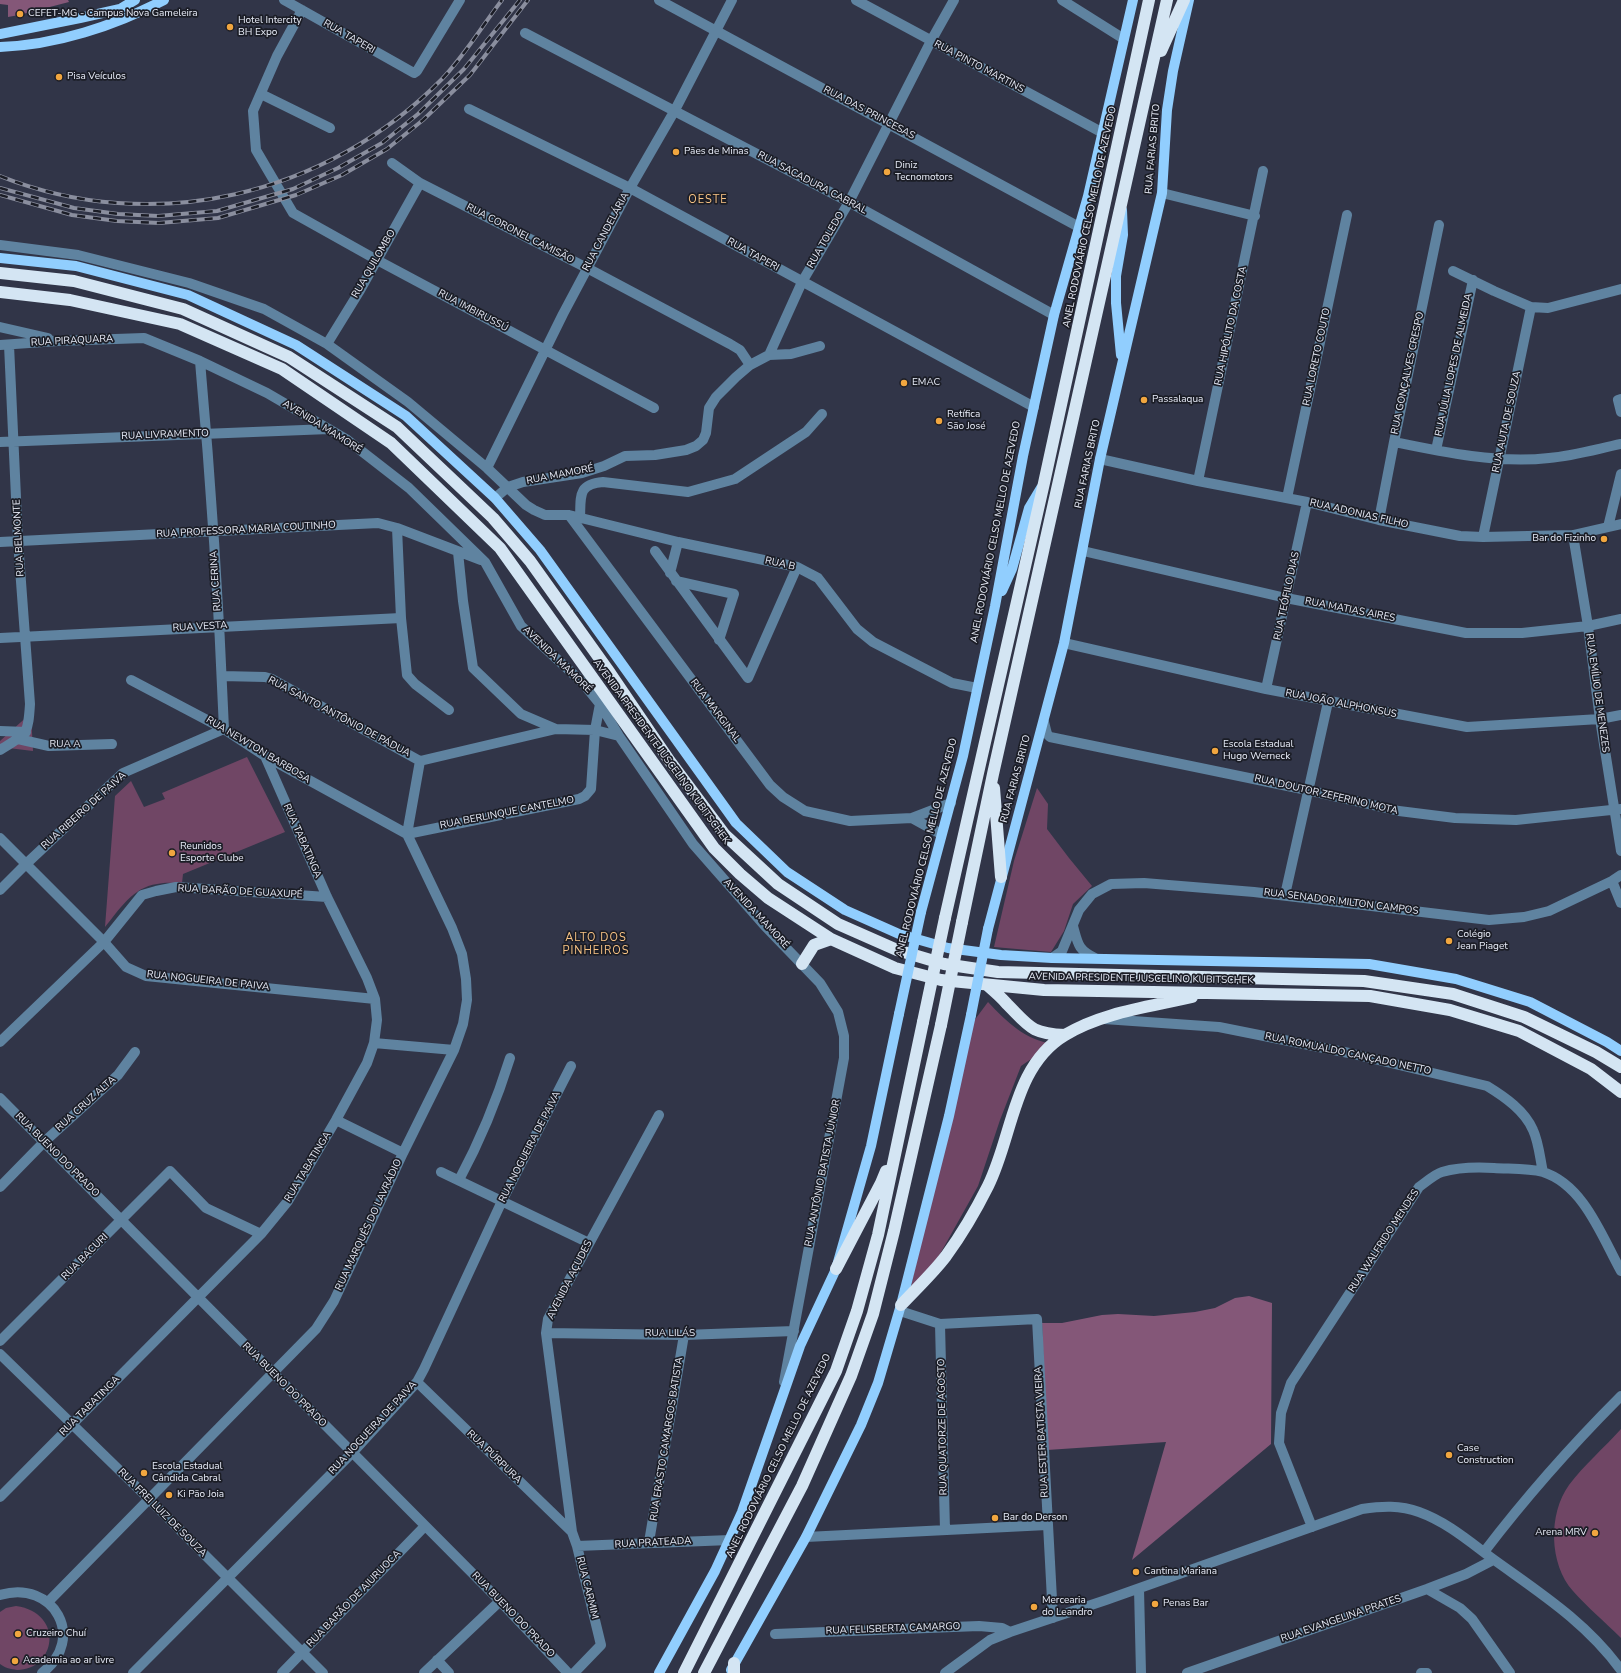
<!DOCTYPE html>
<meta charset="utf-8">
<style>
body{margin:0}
canvas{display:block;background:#313548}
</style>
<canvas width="1621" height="1673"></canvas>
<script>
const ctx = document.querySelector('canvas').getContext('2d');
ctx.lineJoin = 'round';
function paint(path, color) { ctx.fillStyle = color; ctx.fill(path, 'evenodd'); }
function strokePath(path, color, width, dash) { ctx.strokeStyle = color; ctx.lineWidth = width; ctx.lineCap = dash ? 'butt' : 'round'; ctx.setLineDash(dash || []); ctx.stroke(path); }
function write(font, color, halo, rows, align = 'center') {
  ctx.font = font + ' "Nunito Sans",sans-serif'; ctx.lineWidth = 3.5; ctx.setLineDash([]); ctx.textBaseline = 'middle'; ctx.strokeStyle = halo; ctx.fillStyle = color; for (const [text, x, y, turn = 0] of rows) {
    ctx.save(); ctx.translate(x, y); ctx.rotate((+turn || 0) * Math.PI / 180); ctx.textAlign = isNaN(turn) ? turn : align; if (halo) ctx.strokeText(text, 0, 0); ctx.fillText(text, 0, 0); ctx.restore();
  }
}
paint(new Path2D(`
 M 31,713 L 33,751 L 0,747 L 0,741 Z
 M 247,757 L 285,832 L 183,874 L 182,883 C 174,883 165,882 157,884 C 133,887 119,910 105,927 L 115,796 L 131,781 L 144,807 L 165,799 L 162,793 Z
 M 1037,788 L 1048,804 L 1047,829 L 1069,858 L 1092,886 L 1073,904 L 1064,931 L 1051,952 L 994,947 L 1014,861 Z
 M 988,1002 C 1007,1022 1025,1040 1053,1044 L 1021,1066 L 1000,1120 L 978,1186 L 940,1254 L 909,1295 L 968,1029 Z
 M 1621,1429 L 1621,1638 C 1605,1622 1587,1607 1573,1591 C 1549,1564 1548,1514 1569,1485 C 1583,1466 1605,1447 1621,1429 Z
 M 16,1606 C 65,1613 56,1670 17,1670 C 11,1669 5,1668 0,1664 L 0,1612 L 6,1608 Z`), '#704665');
paint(new Path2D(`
 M 0,0 L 68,0 L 69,2 L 19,15 L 8,17 L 8,5 L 0,4 Z
 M 1249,1296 L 1272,1303 L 1271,1444 L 1132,1560 L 1166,1442 L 1047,1450 L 1042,1323 L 1062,1323 L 1102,1315 L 1118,1314 L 1154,1316 L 1195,1312 L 1215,1308 L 1235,1298 Z`), '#845778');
strokePath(new Path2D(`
 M 284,0 L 414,73 L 417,71 L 460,0
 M 659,0 L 1079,227
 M 856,0 L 1103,133
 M 1062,0 L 1124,39
 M 302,10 L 277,56 L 253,111 L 256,150 L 293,213 L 377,260 L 654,408
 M 525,33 L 849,202 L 1054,315
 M 261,94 L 330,128
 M 469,109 L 630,188 L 1034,407
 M 392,163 L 420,183 L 587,268 L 730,344 L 740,350 L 750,365
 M 1162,193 L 1255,216
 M 0,245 L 78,255 L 189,283 L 264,309 L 327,344 L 408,402 L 487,468 L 526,505 L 534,510 L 545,515 L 569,515 L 678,542 L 797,567 L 818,578 L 857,629 L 873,642 L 952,683 L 977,688
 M 1453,271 L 1494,291 L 1531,307 L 1548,308 L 1621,289
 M 0,327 L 48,338
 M 327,344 L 359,292 L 420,183
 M 0,345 L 58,341 L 144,338 L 200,361 L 267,393 L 346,439 L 409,488 L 485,562 L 521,626 L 583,683 L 600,704 L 619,736 L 693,844 L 764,925 L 820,983 L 838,1012 L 844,1036 L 844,1058 L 784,1382
 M 769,355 L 802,282 L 849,202 L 931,41 L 954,0
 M 1621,399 L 1618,400 L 1621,412
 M 0,442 L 329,429
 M 1394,442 C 1442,452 1499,464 1549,458 C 1573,456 1597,449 1621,444
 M 1436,450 L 1473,280
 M 1100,459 L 1198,481 L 1307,502 L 1379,520 L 1460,536 L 1483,537 L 1573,535 L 1621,524
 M 487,468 L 563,314 L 630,188 L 675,110 L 732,0
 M 1198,481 L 1263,171
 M 495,498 L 508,487 L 523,482 L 582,473 L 604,466 L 625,456 L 655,455 L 686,450 L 696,446 L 703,440 L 706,433 L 709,408 L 716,397 L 736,377 L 750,365 L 769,355 L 791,354 L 820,346
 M 1287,498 L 1347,215
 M 569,515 L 770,785 L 783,797 L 805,811 L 850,821 L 912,818 L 951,803
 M 580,519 C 581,497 577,484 603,482 L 688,492 L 735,479 L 806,432 L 822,414
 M 1379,520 L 1394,442 L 1439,225
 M 1608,527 L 1621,474
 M 397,528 L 401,618 L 407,675 L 415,684 L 449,710
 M 1573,535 L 1588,626 L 1600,719 L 1621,851
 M 1483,537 L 1531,307
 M 0,542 L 378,523 L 397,528 L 481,560
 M 655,551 L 748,678 L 797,567
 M 1083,551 L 1286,598 L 1466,633 L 1522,633 L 1588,626 L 1621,619
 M 458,552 L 463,601 L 473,668 L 521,714 L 556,729
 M 670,573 L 678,542
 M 676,581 L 734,594 L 719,640
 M 0,638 L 401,618
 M 1064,643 L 1266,689 L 1467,727 L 1600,719 L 1621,715
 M 222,676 L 265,677 L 272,679 L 420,761 L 556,729 L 595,730 L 619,736
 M 131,680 L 224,729 L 265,756 L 407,834
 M 1266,689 L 1307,502
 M 1044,722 L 1047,734 L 1050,737 L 1307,790 L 1399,811 L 1455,818 L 1516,820 L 1621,809
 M 0,731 L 26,732
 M 18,739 L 49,746 L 112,744
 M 0,750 C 27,733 28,736 30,704 L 18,541 L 9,345
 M 912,818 L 941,834
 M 407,834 L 579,799 L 585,796 L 591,789 L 595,730 L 600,704
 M 0,838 L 104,942 L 126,967 L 146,976 L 375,999
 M 1612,881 L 1621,903
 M 0,890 L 26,864 L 123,773 L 224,729 C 219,606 211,483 200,361
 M 1285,895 L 1328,702
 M 1073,926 C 1078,944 1078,950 1095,958
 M 1052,958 L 1062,951 L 1079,910 L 1092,894 L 1111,884 L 1144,883 L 1254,892 L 1489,920 L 1524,917 L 1549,911 L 1612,881 L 1621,875
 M 1104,1019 L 1219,1027 L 1349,1053 L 1487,1086 C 1505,1097 1525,1111 1533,1130 C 1539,1143 1540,1159 1543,1172
 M 0,1042 L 104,942 L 142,895 L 156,891 L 176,887 L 327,897
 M 374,1043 L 454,1050
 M 0,1098 L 500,1601 L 568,1673
 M 336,1120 L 403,1153
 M 441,1172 L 589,1243
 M 459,1180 C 481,1139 496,1103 510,1058
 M 0,1187 L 44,1142 L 118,1075 L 135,1052
 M 900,1311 L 940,1324 L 1037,1319 L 1053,1618
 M 940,1324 L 945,1530
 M 546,1333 L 684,1335 L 794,1331
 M 0,1341 L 170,1171 L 206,1208 L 261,1234
 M 0,1354 L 149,1499 L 323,1673
 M 417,1382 L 572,1532
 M 0,1497 L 261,1234 L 288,1201 L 336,1120 L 367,1063 L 374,1043 L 377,1020 L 375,999 L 367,978 L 327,897 L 265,756
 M 1312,1527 L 1279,1443 L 1281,1413 L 1291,1383 L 1419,1187 C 1426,1182 1435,1174 1442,1172 C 1459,1167 1477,1167 1494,1168 C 1510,1169 1528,1168 1543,1172 C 1584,1185 1602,1237 1621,1271
 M 806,1537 L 1047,1525
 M 649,1542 L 684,1335
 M 577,1546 L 730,1540
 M 1484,1552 C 1526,1497 1572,1445 1621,1396
 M 1139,1589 L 1141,1673
 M 1427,1589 L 1460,1608 L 1472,1619 L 1510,1673
 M 0,1595 C 54,1579 87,1639 42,1673
 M 48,1602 L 316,1329 L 334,1301 L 403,1153 L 454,1050 L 463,1024 L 467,1000 L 466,979 L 462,954 L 452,928 L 407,834 L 420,761
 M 775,1634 L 979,1626 L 1002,1628 L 1010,1632
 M 437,1660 L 449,1673
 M 133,1673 L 352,1453 L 417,1382 L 424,1369 L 502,1201 L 571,1066
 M 282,1673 L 425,1526
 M 424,1673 L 500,1601
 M 574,1673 L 601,1645 L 577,1546 L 572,1532 L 546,1333 L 548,1319 L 659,1115
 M 945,1673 L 990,1640 L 1010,1632 L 1106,1600 L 1362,1509 C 1382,1506 1400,1505 1419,1512 C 1447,1522 1470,1542 1493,1559 C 1540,1593 1586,1622 1621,1670
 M 1187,1673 L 1427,1589 L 1466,1574 L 1493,1560
 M 1421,1673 L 1427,1673`), '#5f83a0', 10);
strokePath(new Path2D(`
 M 0,34 L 80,18 L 120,9 L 135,0
 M 0,47 C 56,45 114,26 164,0
 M 0,258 L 76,266 L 188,295 L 296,345 L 406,416 L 495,498 L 540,550 L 736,823 L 787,872 L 845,910 L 899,934 L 948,948 L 1001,955 L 1052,958 L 1369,964 L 1456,979 L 1530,1002 L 1607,1042 L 1621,1051
 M 1121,355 L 1116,303 L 1116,276 L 1123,235 L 1122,210
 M 1002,591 L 1012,569 L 1029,508 L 1041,488
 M 921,912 L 963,756 L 995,606 L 1023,456 L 1054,315 L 1088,196 L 1133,0
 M 988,929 L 1064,643 L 1100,459 L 1162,193 L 1167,110 L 1173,71 L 1189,0
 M 731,1670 L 806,1537 L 861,1425 L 878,1383 L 901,1305 L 949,1116 L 971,1015
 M 659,1673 L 715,1571 L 742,1512 L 800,1346 L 836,1269 L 871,1146 L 899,1014`), '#91cefe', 10);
strokePath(new Path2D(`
 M 1161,51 L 1184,0
 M 0,273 L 74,281 L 183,309 L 289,357 L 397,427 L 493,518 L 530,561 L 610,673 L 669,760 L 725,835 L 778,884 L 838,924 L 897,950 L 944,964 L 998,972 L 1364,981 L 1453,994 L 1524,1017 L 1596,1052 L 1621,1067
 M 0,292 L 70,300 L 180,324 L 282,369 L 391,443 L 500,548 L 714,848 L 740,874 L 768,898 L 831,939 L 895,968 L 941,980 L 1044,990 L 1370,996 L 1450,1010 L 1519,1031 L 1591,1069 L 1621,1092
 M 994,788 L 1001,877
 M 945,918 L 1044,483 L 1149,0
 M 962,922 L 993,774 L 1167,0
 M 802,964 L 814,945 L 831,939
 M 987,985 C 994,991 1001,997 1007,1004 C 1030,1027 1030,1033 1065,1035
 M 836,1269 L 881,1183 L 886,1171
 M 901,1305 C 916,1289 933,1273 946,1256 C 962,1234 976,1210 988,1186 C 1013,1136 1013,1066 1065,1035 C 1103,1012 1150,1007 1192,997
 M 684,1673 L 836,1371 L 857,1311 L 878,1235 L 923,1022
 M 704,1673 L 802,1486 L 851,1376 L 873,1314 L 894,1231 L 941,1025
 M 734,1673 L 734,1663`), '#d4e5f3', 12);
const rail = new Path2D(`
 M 0,176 C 153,237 327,196 442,79 C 465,55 482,26 502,0
 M 0,188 L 74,208 L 118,214 L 158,216 L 217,211 L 293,189 L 338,168 L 382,143 L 418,114 L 464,69 L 520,0
 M 0,195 L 72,215 L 117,221 L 159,223 L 218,218 L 296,195 L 342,175 L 387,149 L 423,120 L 470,75 L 528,0`);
strokePath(rail, '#8a8e9e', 4);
strokePath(rail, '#1b1d26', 2.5, [8]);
strokePath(new Path2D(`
 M 899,1014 L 921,912
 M 971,1015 L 988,929`), '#91cefe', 10);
strokePath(new Path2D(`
 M 923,1022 L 945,918
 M 941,1025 L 962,922`), '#d4e5f3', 12);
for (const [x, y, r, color] of [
 [20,14,4,"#f1a63f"],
 [230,27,4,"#f1a63f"],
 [59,77,4,"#f1a63f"],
 [676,152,4,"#f1a63f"],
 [887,172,4,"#f1a63f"],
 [904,383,4,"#f1a63f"],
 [1144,400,4,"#f1a63f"],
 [939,421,4,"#f1a63f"],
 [1604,539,4,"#f1a63f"],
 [1215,751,4,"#f1a63f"],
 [172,853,4,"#f1a63f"],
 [1449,941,4,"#f1a63f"],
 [1449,1455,4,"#f1a63f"],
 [144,1473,4,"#f1a63f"],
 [169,1495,4,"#f1a63f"],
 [995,1518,4,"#f1a63f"],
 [1595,1533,4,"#f1a63f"],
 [1136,1572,4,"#f1a63f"],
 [1155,1604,4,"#f1a63f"],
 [1034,1607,4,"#f1a63f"],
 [18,1634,4,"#f1a63f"],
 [15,1661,4,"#f1a63f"]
]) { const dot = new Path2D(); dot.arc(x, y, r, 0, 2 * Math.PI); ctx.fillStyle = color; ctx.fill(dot); strokePath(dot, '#1b1d26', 1.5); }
write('10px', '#e9edf9', '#1b1d26', [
 ["CEFET-MG - Campus Nova Gameleira",28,14],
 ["Hotel Intercity",238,21],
 ["BH Expo",238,33],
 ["Pisa Veículos",67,77],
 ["Pães de Minas",684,152],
 ["Diniz",895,166],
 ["Tecnomotors",895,178],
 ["EMAC",912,383],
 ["Passalaqua",1152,400],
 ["Retífica",947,415],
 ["São José",947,427],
 ["Bar do Fizinho",1596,539,"right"],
 ["Escola Estadual",1223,745],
 ["Hugo Werneck",1223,757],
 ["Reunidos",180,847],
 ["Esporte Clube",180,859],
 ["Colégio",1457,935],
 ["Jean Piaget",1457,947],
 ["Case",1457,1449],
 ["Construction",1457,1461],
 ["Escola Estadual",152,1467],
 ["Cândida Cabral",152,1479],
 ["Ki Pão Joia",177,1495],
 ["Bar do Derson",1003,1518],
 ["Arena MRV",1587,1533,"right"],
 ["Cantina Mariana",1144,1572],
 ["Mercearia",1042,1601],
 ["do Leandro",1042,1613],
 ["Penas Bar",1163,1604],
 ["Cruzeiro Chuí",26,1634],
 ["Academia ao ar livre",23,1661]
], 'left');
write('10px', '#e9edf9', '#1b1d26', [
 ["RUA TAPERI",349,37,30],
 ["RUA PINTO MARTINS",979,67,28],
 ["RUA DAS PRINCESAS",869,113,28],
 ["RUA FARIAS BRITO",1153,149,-85],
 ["RUA SACADURA CABRAL",812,183,28],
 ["ANEL RODOVIÁRIO CELSO MELLO DE AZEVEDO",1090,217,-78],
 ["RUA CANDELÁRIA",606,232,-62],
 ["RUA CORONEL CAMISÃO",520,234,27],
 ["RUA TOLEDO",826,240,-60],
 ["RUA TAPERI",753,255,29],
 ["RUA QUILOMBO",374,264,-60],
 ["RUA IMBIRUSSÚ",473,311,28],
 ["RUA HIPÓLITO DA COSTA",1231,326,-78],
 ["RUA PIRAQUARA",72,341,-3],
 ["RUA LORETO COUTO",1317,357,-78],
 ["RUA JÚLIA LOPES DE ALMEIDA",1454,365,-78],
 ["RUA GONÇALVES CRESPO",1408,373,-78],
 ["RUA AUTA DE SOUZA",1507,422,-78],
 ["AVENIDA MAMORÉ",322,427,32],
 ["RUA LIVRAMENTO",165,435,-2],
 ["RUA FARIAS BRITO",1088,464,-78],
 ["RUA MAMORÉ",560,475,-11],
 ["RUA ADONIAS FILHO",1359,514,13],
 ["RUA PROFESSORA MARIA COUTINHO",246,530,-3],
 ["ANEL RODOVIÁRIO CELSO MELLO DE AZEVEDO",996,532,-79],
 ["RUA BELMONTE",19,538,-93],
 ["RUA B",780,564,13],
 ["RUA CERINA",216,581,-94],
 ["RUA TEÓFILO DIAS",1287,596,-78],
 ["RUA MATIAS AIRES",1350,610,11],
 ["RUA VESTA",200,627,-3],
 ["AVENIDA MAMORÉ",557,660,44],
 ["RUA EMÍLIO DE MENEZES",1597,693,82],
 ["RUA JOÃO ALPHONSUS",1341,704,11],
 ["RUA MARGINAL",715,711,53],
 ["RUA SANTO ANTÔNIO DE PÁDUA",339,717,28],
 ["RUA A",65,745],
 ["RUA NEWTON BARBOSA",258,750,31],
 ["AVENIDA PRESIDENTE JUSCELINO KUBITSCHEK",661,752,54],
 ["RUA FARIAS BRITO",1016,779,-75],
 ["RUA DOUTOR ZEFERINO MOTA",1326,795,13],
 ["RUA RIBEIRO DE PAIVA",84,811,-42],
 ["RUA BERLINQUE CANTELMO",507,813,-11],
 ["RUA TABATINGA",302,841,66],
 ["ANEL RODOVIÁRIO CELSO MELLO DE AZEVEDO",927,848,-76],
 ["RUA BARÃO DE GUAXUPÉ",240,892,3],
 ["RUA SENADOR MILTON CAMPOS",1341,902,7],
 ["AVENIDA MAMORÉ",756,914,47],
 ["AVENIDA PRESIDENTE JUSCELINO KUBITSCHEK",1141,979,1],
 ["RUA NOGUEIRA DE PAIVA",208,981,6],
 ["RUA ROMUALDO CANÇADO NETTO",1348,1054,12],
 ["RUA CRUZ ALTA",86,1104,-42],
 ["RUA NOGUEIRA DE PAIVA",530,1147,-63],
 ["RUA BUENO DO PRADO",57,1155,45],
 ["RUA TABATINGA",308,1167,-59],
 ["RUA ANTÔNIO BATISTA JÚNIOR",823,1173,-79],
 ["RUA MARQUÊS DO LAVRÁDIO",369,1225,-65],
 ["RUA WALFRIDO MENDES",1384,1241,-57],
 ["RUA BACURI",85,1257,-45],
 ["AVENIDA AÇUDES",570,1280,-63],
 ["RUA LILÁS",670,1334],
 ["RUA BUENO DO PRADO",284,1385,45],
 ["RUA TABATINGA",90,1406,-45],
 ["RUA QUATORZE DE AGOSTO",943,1427,-91],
 ["RUA NOGUEIRA DE PAIVA",373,1428,-47],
 ["RUA ESTER BATISTA VIEIRA",1042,1432,-93],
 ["RUA ERASTO CAMARGOS BATISTA",667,1439,-81],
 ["ANEL RODOVIÁRIO CELSO MELLO DE AZEVEDO",779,1456,-64],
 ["RUA PÚRPURA",494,1457,44],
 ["RUA FREI LUIZ DE SOUZA",162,1513,45],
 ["RUA PRATEADA",653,1543,-3],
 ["RUA CARMIM",587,1588,76],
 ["RUA BARÃO DE AIURUOCA",354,1599,-46],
 ["RUA BUENO DO PRADO",513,1615,46],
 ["RUA EVANGELINA PRATES",1341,1619,-19],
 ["RUA FELISBERTA CAMARGO",893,1629,-2]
]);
ctx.letterSpacing = '1px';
write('11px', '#f9c485', '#1b1d26', [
 ["OESTE",708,200],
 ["ALTO DOS",596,938],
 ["PINHEIROS",596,951]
]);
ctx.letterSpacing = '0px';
</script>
